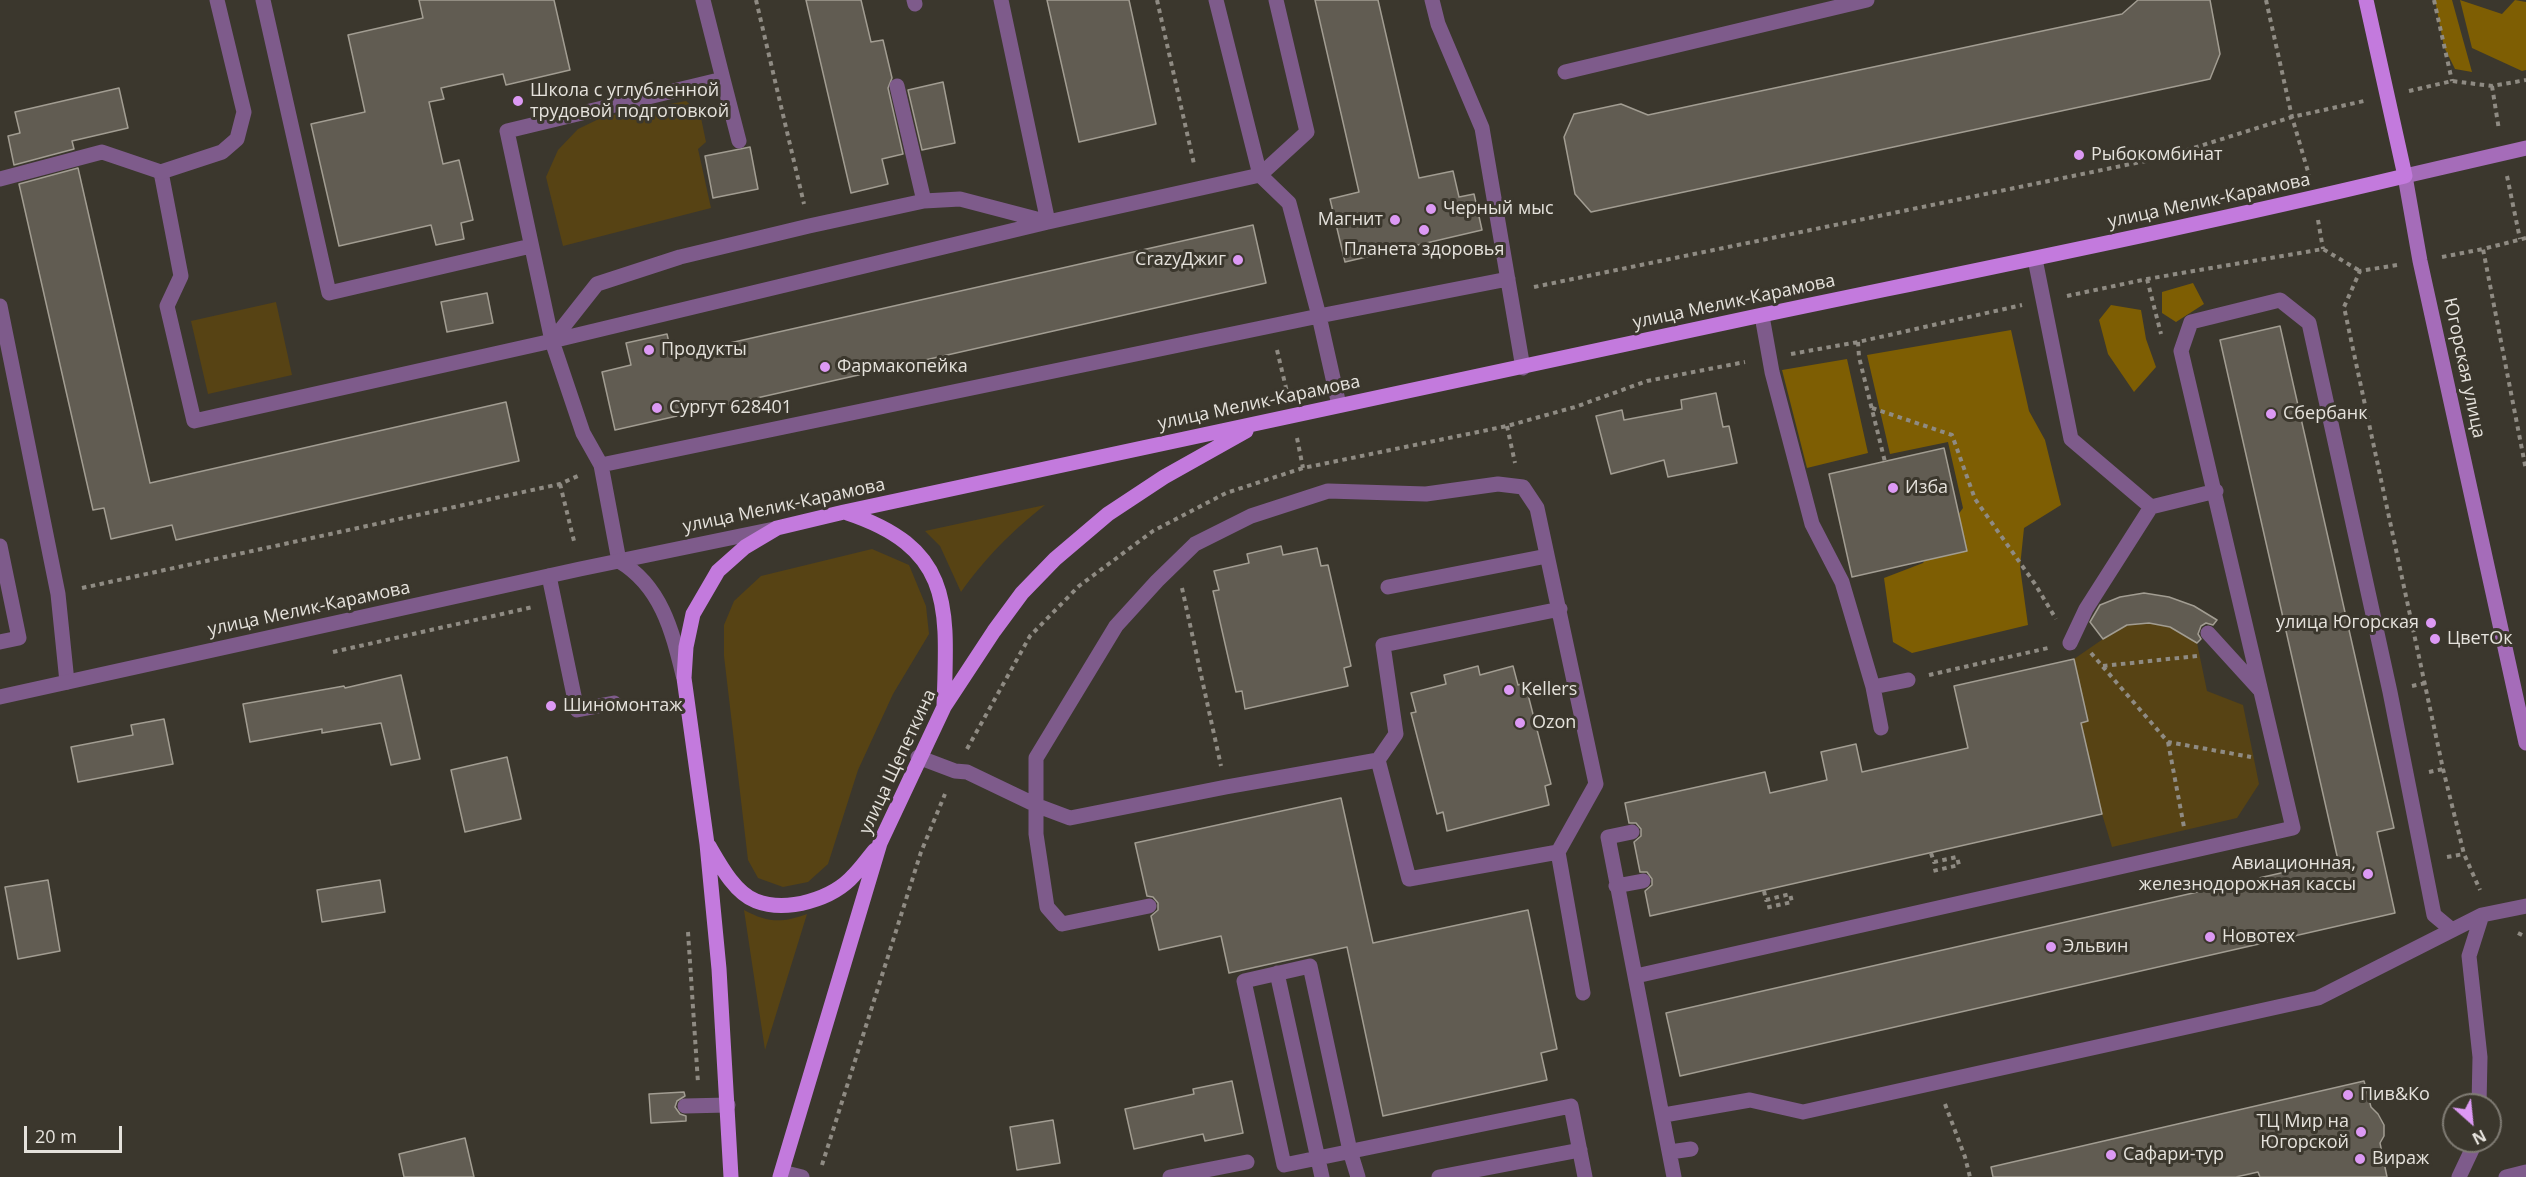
<!DOCTYPE html>
<meta charset="utf-8">
<style>
body{margin:0}
#map{position:relative;width:2526px;height:1177px;overflow:hidden;background:#3b372d;font-family:"Open Sans",sans-serif}
canvas{display:block}
.north{position:absolute;left:2442px;top:1093px;width:60px;height:60px;box-sizing:border-box;background:#3b372d;border:2px solid #7f7b73;border-radius:50%;rotate:153deg;font-size:16px;font-weight:700;line-height:24px;text-align:center;color:#e5e2dc}
.north::after{content:'';display:block;margin:auto;width:21px;height:27px;background:#dc99f4;clip-path:polygon(50% 0,100% 100%,50% 72%,0 100%)}
.scale{position:absolute;left:24px;top:1126px;width:98px;height:27px;box-sizing:border-box;border:3px solid #e5e2dc;border-top:0;padding-left:8px;font-size:18px;line-height:21px;white-space:nowrap;color:#e5e2dc;-webkit-text-stroke:4px #3b372d;paint-order:stroke}
</style>
<div id="map">
<canvas width="2526" height="1177"></canvas>
<div class="north">N</div>
<div class="scale">20 m</div>
</div>
<script>
const ctx = document.querySelector('canvas').getContext('2d');
ctx.lineJoin = 'round';
function paint(path, color) { ctx.fillStyle = color; ctx.fill(path, 'evenodd'); }
function strokePath(path, color, width, dash) { ctx.strokeStyle = color; ctx.lineWidth = width; ctx.lineCap = dash ? 'butt' : 'round'; ctx.setLineDash(dash || []); ctx.stroke(path); }
function write(font, color, halo, rows, align = 'center') {
  ctx.font = font + ' "Open Sans",sans-serif'; ctx.lineWidth = 6; ctx.setLineDash([]); ctx.textBaseline = 'middle'; ctx.strokeStyle = halo; ctx.fillStyle = color; for (const [text, x, y, turn = 0] of rows) {
    ctx.save(); ctx.translate(x, y); ctx.rotate((+turn || 0) * Math.PI / 180); ctx.textAlign = isNaN(turn) ? turn : align; if (halo) ctx.strokeText(text, 0, 0); ctx.fillText(text, 0, 0); ctx.restore();
  }
}
paint(new Path2D(`
 M 686,101 L 700,113 L 706,142 L 698,149 L 711,208 L 563,246 L 546,177 L 558,150 L 578,129 L 603,117 Z
 M 276,302 L 292,375 L 208,394 L 191,321 Z
 M 1045,505 C 1011,532 986,557 961,592 L 940,546 L 925,531 Z
 M 872,549 L 909,565 L 926,606 L 929,634 L 893,694 L 858,770 L 828,864 L 808,882 L 783,887 L 758,878 L 748,860 L 724,656 L 724,625 L 734,601 L 761,576 Z
 M 2149,623 L 2170,627 L 2197,643 L 2207,691 L 2243,705 L 2259,784 L 2237,818 L 2112,847 L 2102,814 L 2081,723 L 2088,720 L 2074,659 L 2103,639 L 2127,625 Z
 M 744,910 C 768,923 782,923 807,914 L 765,1050 Z`), '#574314');
paint(new Path2D(`
 M 2435,0 L 2452,0 L 2472,72 L 2455,69 L 2444,47 Z
 M 2460,0 L 2502,14 L 2515,0 L 2526,2 L 2526,70 L 2522,71 L 2472,48 Z
 M 2193,283 L 2204,304 L 2176,322 L 2162,313 L 2162,292 Z
 M 2111,305 L 2141,310 L 2146,339 L 2156,367 L 2134,392 L 2108,354 L 2099,320 Z
 M 2011,330 L 2029,411 L 2045,440 L 2061,505 L 2024,528 L 2020,567 L 2028,625 L 1912,653 L 1893,642 L 1884,578 L 1923,563 L 1963,508 L 1948,442 L 1890,454 L 1867,355 Z
 M 1847,359 L 1868,453 L 1807,468 L 1782,370 Z`), '#7e5e03');
const building = new Path2D(`
 M 419,0 L 554,0 L 570,70 L 506,85 L 503,74 L 441,88 L 444,99 L 429,102 L 443,164 L 459,160 L 473,220 L 461,223 L 464,239 L 436,245 L 431,225 L 339,246 L 311,124 L 365,112 L 348,35 L 423,18 Z
 M 806,0 L 861,0 L 871,42 L 883,40 L 892,78 L 888,88 L 903,154 L 882,159 L 888,184 L 851,193 Z
 M 1047,0 L 1129,0 L 1156,124 L 1079,142 Z
 M 1315,0 L 1378,0 L 1419,178 L 1453,171 L 1459,197 L 1474,194 L 1482,230 L 1345,262 L 1330,199 L 1359,192 Z
 M 2138,0 L 2210,0 L 2220,54 L 2210,79 L 1591,212 L 1575,194 L 1564,137 L 1574,114 L 1621,104 L 1648,115 L 2122,14 Z
 M 943,82 L 955,143 L 922,150 L 908,90 Z
 M 119,88 L 128,128 L 72,141 L 74,149 L 14,165 L 8,136 L 20,133 L 15,112 Z
 M 750,147 L 758,189 L 713,198 L 705,156 Z
 M 78,168 L 150,483 L 506,402 L 519,461 L 176,540 L 172,525 L 111,539 L 104,508 L 93,510 L 19,184 Z
 M 1253,225 L 1266,283 L 615,430 L 602,372 L 631,365 L 626,343 L 667,334 L 672,356 Z
 M 487,293 L 493,323 L 447,332 L 441,302 Z
 M 2280,326 L 2394,828 L 2377,832 L 2395,913 L 1680,1076 L 1666,1013 L 2338,860 L 2220,340 Z
 M 1716,393 L 1723,427 L 1729,426 L 1737,463 L 1668,477 L 1664,460 L 1611,474 L 1596,416 L 1622,410 L 1624,420 L 1682,409 L 1681,400 Z
 M 1944,448 L 1967,551 L 1852,577 L 1829,474 Z
 M 1281,546 L 1283,555 L 1317,548 L 1321,566 L 1328,565 L 1351,666 L 1344,668 L 1348,686 L 1245,709 L 1242,691 L 1236,692 L 1213,591 L 1219,590 L 1214,571 L 1249,563 L 1247,554 Z
 M 2144,593 L 2169,597 L 2194,606 L 2217,620 L 2213,625 L 2206,623 L 2201,626 L 2198,634 L 2201,639 L 2197,643 L 2170,627 L 2149,623 L 2127,625 L 2103,639 L 2090,622 L 2100,605 L 2120,597 Z
 M 2074,659 L 2088,721 L 2081,723 L 2102,814 L 1650,916 L 1645,891 L 1652,885 L 1652,879 L 1647,872 L 1640,872 L 1634,842 L 1641,836 L 1641,829 L 1636,823 L 1629,823 L 1625,803 L 1765,772 L 1770,793 L 1827,780 L 1821,752 L 1856,744 L 1862,772 L 1968,748 L 1954,686 Z
 M 1478,666 L 1480,675 L 1513,666 L 1518,685 L 1525,683 L 1551,784 L 1545,786 L 1549,805 L 1447,831 L 1443,812 L 1437,814 L 1411,713 L 1416,712 L 1411,693 L 1446,684 L 1444,675 Z
 M 401,675 L 420,759 L 391,765 L 381,723 L 322,733 L 322,729 L 250,742 L 243,704 L 344,686 L 345,688 Z
 M 164,719 L 173,764 L 78,782 L 71,747 L 133,735 L 131,725 Z
 M 507,757 L 521,819 L 465,832 L 451,770 Z
 M 1341,798 L 1373,943 L 1528,910 L 1557,1049 L 1541,1053 L 1547,1080 L 1383,1116 L 1347,947 L 1229,973 L 1221,936 L 1159,950 L 1151,916 L 1158,910 L 1158,903 L 1153,897 L 1147,896 L 1135,843 Z
 M 48,880 L 60,951 L 18,959 L 5,887 Z
 M 380,880 L 385,912 L 322,922 L 317,890 Z
 M 1232,1081 L 1243,1133 L 1205,1141 L 1203,1134 L 1134,1149 L 1125,1109 L 1194,1094 L 1193,1089 Z
 M 2364,1081 L 2371,1107 L 2378,1114 L 2384,1125 L 2384,1136 L 2380,1143 L 2387,1177 L 2260,1177 L 2258,1172 L 2236,1177 L 1993,1177 L 1991,1167 Z
 M 684,1092 L 685,1096 L 677,1101 L 675,1107 L 680,1114 L 686,1116 L 686,1121 L 651,1123 L 649,1094 Z
 M 1053,1120 L 1060,1163 L 1017,1170 L 1010,1127 Z
 M 465,1138 L 474,1177 L 404,1177 L 399,1154 Z`);
paint(building, '#615c52');
strokePath(building, '#a29d92', 1.5);
strokePath(new Path2D(`
 M 756,0 L 804,204
 M 1157,0 L 1194,164
 M 2266,0 L 2292,117 L 2309,175
 M 2434,0 L 2452,81
 M 2492,86 L 2499,130
 M 2409,91 L 2452,81 L 2492,86 L 2526,80
 M 2507,176 L 2520,239
 M 2318,220 L 2323,249
 M 2526,238 L 2483,249 L 2526,470
 M 2442,257 L 2483,249
 M 2397,265 L 2360,271 L 2344,307 L 2443,769 L 2464,854 L 2480,890
 M 2147,279 L 2161,334
 M 1534,287 L 2165,157 L 2292,117 L 2364,101
 M 2067,296 L 2147,279 L 2323,249 L 2360,271
 M 1858,342 L 1859,357 L 1885,462
 M 1277,350 L 1287,392
 M 1791,354 L 1858,342 L 2022,305
 M 1872,408 L 1952,435 L 1975,499 L 2035,584 L 2056,619
 M 1507,426 L 1515,463
 M 1297,438 L 1303,468
 M 560,484 L 575,545
 M 82,588 L 560,484 L 580,475
 M 1182,588 L 1221,766
 M 333,652 L 533,607
 M 2091,653 L 2168,742 L 2251,757
 M 2103,666 L 2197,656
 M 1929,675 L 2048,648
 M 2412,686 L 2426,683
 M 2168,742 L 2184,827
 M 967,749 L 1030,636 L 1079,586 L 1153,531 L 1226,493 L 1303,468 L 1507,426 L 1575,407 L 1647,381 L 1745,362
 M 2429,772 L 2443,769
 M 1931,853 L 1934,862 L 1957,857 L 1959,865 L 1933,871
 M 2447,857 L 2464,854
 M 1764,891 L 1766,900 L 1790,894 L 1792,902 L 1765,908
 M 688,932 L 698,1083
 M 2518,933 L 2526,937
 M 1945,1104 L 1965,1157 L 1970,1177
 M 822,1165 L 921,852 L 945,794`), '#8f8b83', 4, [4.5, 4.5]);
strokePath(new Path2D(`
 M 263,0 L 329,293 L 531,246
 M 914,0 L 915,4
 M 1216,0 L 1260,175 L 1289,203 L 1319,316 L 1339,405
 M 1432,0 L 1438,24 L 1482,128 L 1523,368
 M 1565,72 L 1867,0
 M 723,79 L 739,141
 M 897,86 L 924,201
 M 161,172 L 181,276 L 167,306 L 194,421 L 552,341 L 1048,222 L 1260,175 L 1307,132 L 1276,0
 M 2035,259 L 2071,439 L 2151,507 L 2216,491
 M 1762,316 L 1772,372 L 1812,524 L 1842,582 L 1873,687 L 1881,728
 M 552,341 L 597,284 L 680,257 L 809,226 L 924,201 L 960,199 L 1048,222 L 1001,0
 M 601,465 L 1319,316 L 1508,279
 M 0,546 L 19,638 L 0,642
 M 619,561 L 601,465 L 583,433 L 552,341 L 507,131 L 723,79 L 703,0
 M 549,576 L 577,710 L 614,703
 M 1388,587 L 1547,556
 M 2208,633 L 2259,689
 M 2070,643 L 2086,609 L 2151,507
 M 1873,687 L 1908,680
 M 918,757 L 955,771 L 967,772 L 1038,806 L 1070,818 L 1226,787 L 1378,760 L 1396,734 L 1383,645 L 1560,609
 M 1632,832 L 1608,837 L 1674,1177
 M 1558,852 L 1583,993
 M 1616,886 L 1643,881
 M 1149,906 L 1062,924 L 1047,907 L 1036,834 L 1036,758 L 1116,626 L 1157,581 L 1195,544 L 1251,516 L 1328,491 L 1426,494 L 1498,484 L 1523,487 L 1537,508 L 1596,784 L 1558,852 L 1409,879 L 1378,760
 M 1277,973 L 1322,1177
 M 1636,976 L 2293,828 L 2181,351 L 2191,322 L 2280,300 L 2309,323 L 2390,692 L 2434,915 L 2452,930
 M 2479,1105 L 2480,1057 L 2469,956 L 2482,915
 M 685,1106 L 728,1105
 M 1664,1115 L 1750,1100 L 1803,1112 L 2318,998 L 2482,915 L 2526,906
 M 1670,1152 L 1691,1149
 M 1358,1177 L 1350,1151 L 1310,966 L 1244,981 L 1284,1165 L 1571,1106 L 1585,1177
 M 1439,1177 L 1580,1150
 M 2459,1177 L 2476,1141
 M 2506,1177 L 2526,1172`), '#7e5b8b', 15);
strokePath(new Path2D(`
 M 0,179 L 102,152 L 161,172 L 222,152 L 237,139 L 244,112 L 217,0
 M 0,306 L 58,594 L 67,682
 M 782,1172 L 802,1177
 M 1170,1177 L 1247,1162`), '#7e5b8b', 15);
strokePath(new Path2D(`
 M 619,561 C 661,586 672,630 683,675
 M 0,697 L 580,569 L 774,529`), '#7e5b8b', 15);
strokePath(new Path2D(`
 M 2526,148 L 2405,176 L 2420,261 L 2526,743`), '#a56cb9', 15);
strokePath(new Path2D(`
 M 847,513 C 955,549 947,608 944,707
 M 709,846 C 720,865 735,893 756,901 C 787,913 833,899 854,875 C 862,867 868,858 875,850
 M 731,1177 L 719,969 L 707,844 L 684,678 L 686,647 L 693,614 L 718,571 L 745,547 L 777,528 L 844,512 C 1150,447 1456,381 1762,315 C 1977,270 2192,227 2405,176 L 2366,0
 M 780,1177 L 880,843 L 944,707 L 994,631 L 1022,593 L 1055,559 L 1108,514 L 1164,477 L 1246,431`), '#c37add', 15);
for (const [x, y, r, color] of [
 [518,101,6,"#dc99f4"],
 [2079,155,6,"#dc99f4"],
 [1431,209,6,"#dc99f4"],
 [1395,220,6,"#dc99f4"],
 [1424,230,6,"#dc99f4"],
 [1238,260,6,"#dc99f4"],
 [649,350,6,"#dc99f4"],
 [825,367,6,"#dc99f4"],
 [657,408,6,"#dc99f4"],
 [2271,414,6,"#dc99f4"],
 [1893,488,6,"#dc99f4"],
 [2431,623,6,"#dc99f4"],
 [2435,639,6,"#dc99f4"],
 [1509,690,6,"#dc99f4"],
 [551,706,6,"#dc99f4"],
 [1520,723,6,"#dc99f4"],
 [2368,874,6,"#dc99f4"],
 [2210,937,6,"#dc99f4"],
 [2051,947,6,"#dc99f4"],
 [2348,1095,6,"#dc99f4"],
 [2361,1132,6,"#dc99f4"],
 [2111,1155,6,"#dc99f4"],
 [2360,1159,6,"#dc99f4"]
]) { const dot = new Path2D(); dot.arc(x, y, r, 0, 2 * Math.PI); ctx.fillStyle = color; ctx.fill(dot); strokePath(dot, '#3b372d', 2); }
write('18px', '#e5e2dc', '#3b372d', [
 ["Школа с углубленной",530,91],
 ["трудовой подготовкой",530,112],
 ["Рыбокомбинат",2091,155],
 ["Черный мыс",1443,209],
 ["Магнит",1383,220,"right"],
 ["Планета здоровья",1424,250,"center"],
 ["CrazyДжиг",1226,260,"right"],
 ["Продукты",661,350],
 ["Фармакопейка",837,367],
 ["Сургут 628401",669,408],
 ["Сбербанк",2283,414],
 ["Изба",1905,488],
 ["улица Югорская",2419,623,"right"],
 ["ЦветОк",2447,639],
 ["Kellers",1521,690],
 ["Шиномонтаж",563,706],
 ["Ozon",1532,723],
 ["Авиационная,",2356,864,"right"],
 ["железнодорожная кассы",2356,885,"right"],
 ["Новотех",2222,937],
 ["Эльвин",2063,947],
 ["Пив&Ко",2360,1095],
 ["ТЦ Мир на",2349,1122,"right"],
 ["Югорской",2349,1143,"right"],
 ["Сафари-тур",2123,1155],
 ["Вираж",2372,1159]
], 'left');
write('18px', '#e5e2dc', '#3b372d', [
 ["улица Мелик-Карамова",2209,201,-12],
 ["улица Мелик-Карамова",1734,302,-12],
 ["Югорская улица",2464,368,78],
 ["улица Мелик-Карамова",1259,403,-12],
 ["улица Мелик-Карамова",784,506,-12],
 ["улица Мелик-Карамова",309,609,-12],
 ["улица Щепеткина",898,762,-65]
]);
</script>
